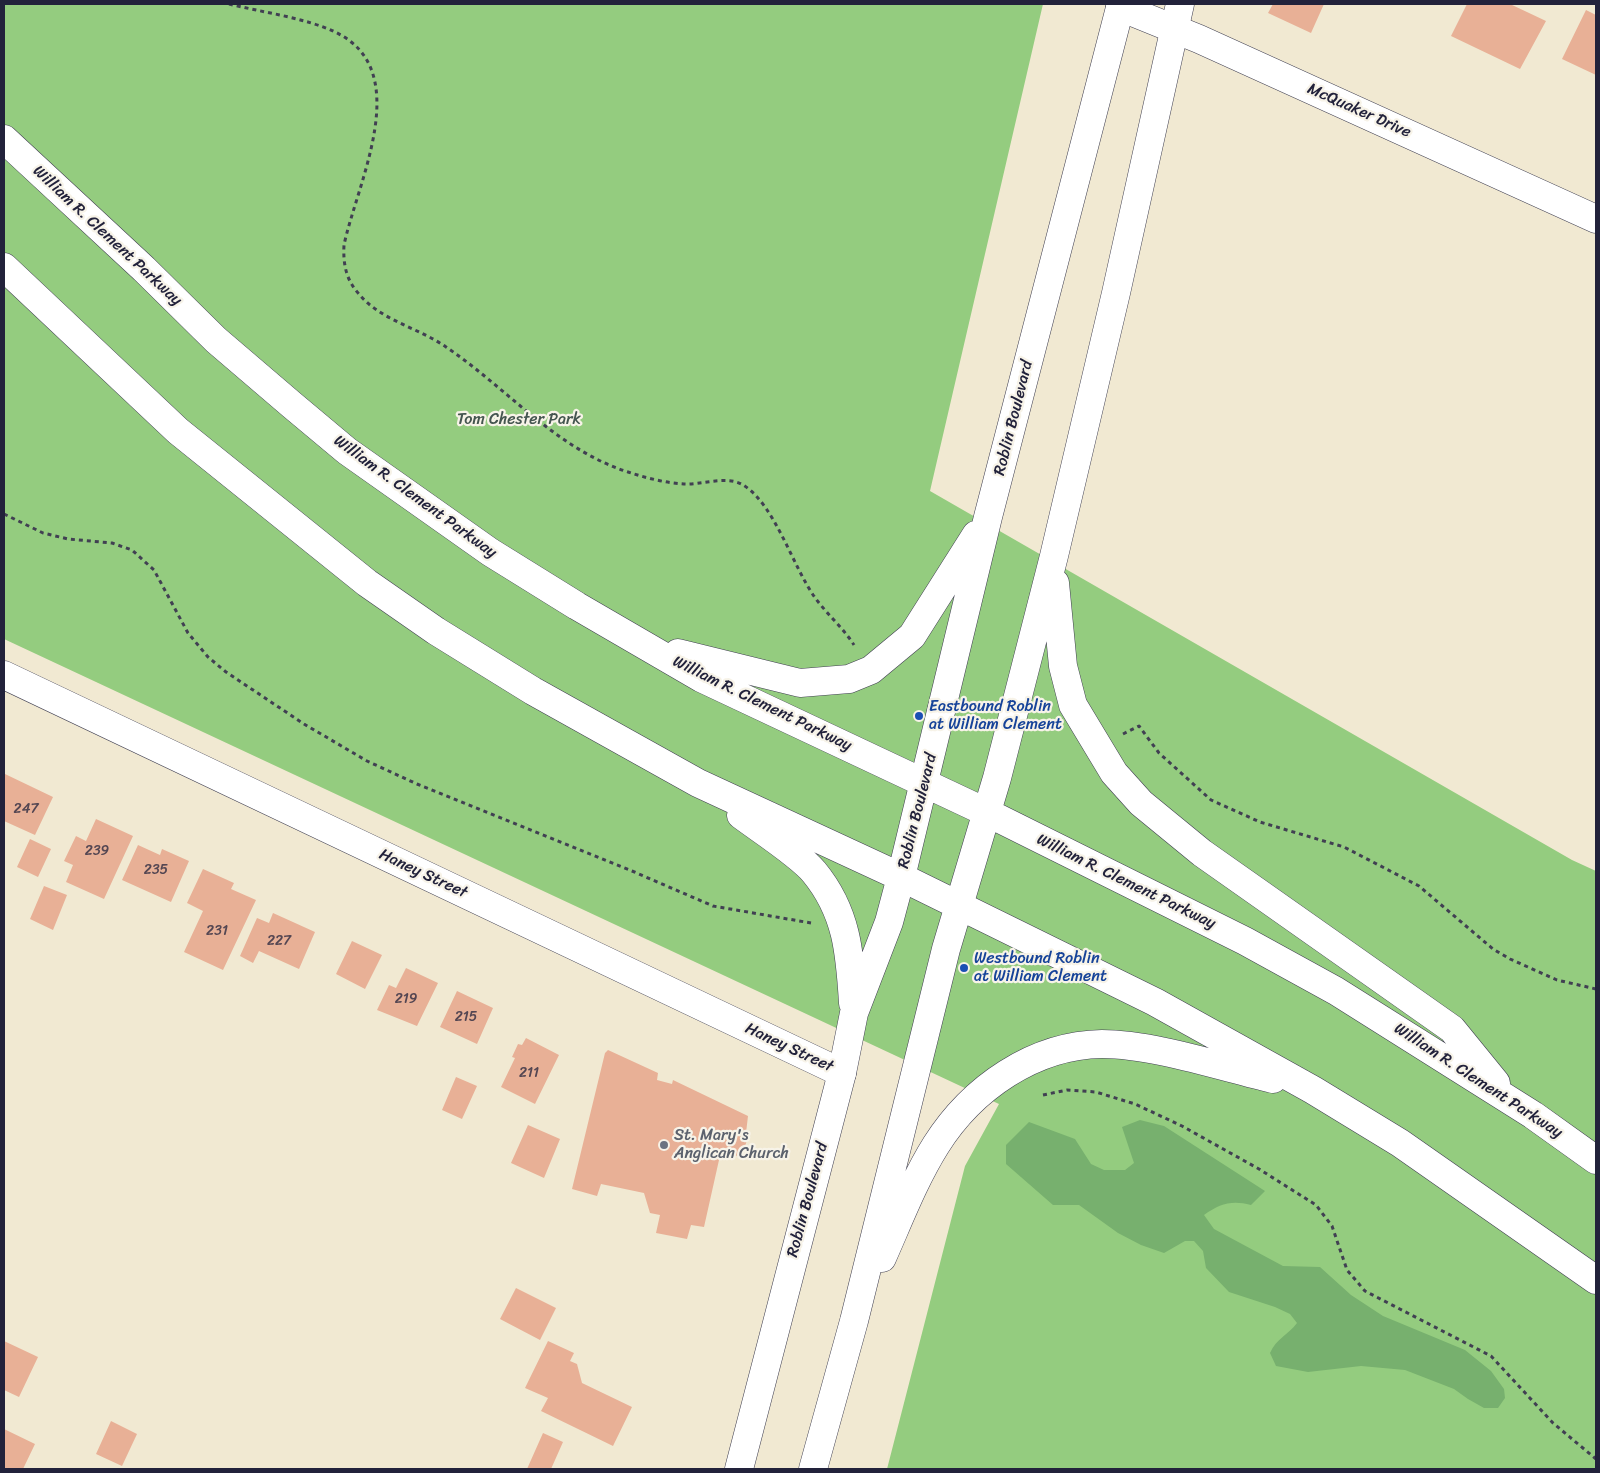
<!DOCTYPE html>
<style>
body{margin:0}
#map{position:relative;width:1600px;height:1473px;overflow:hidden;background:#f1e9d2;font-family:Sriracha,sans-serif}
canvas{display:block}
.frame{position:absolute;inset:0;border:5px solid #22223b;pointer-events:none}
</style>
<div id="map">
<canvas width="1600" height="1473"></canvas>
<div class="frame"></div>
</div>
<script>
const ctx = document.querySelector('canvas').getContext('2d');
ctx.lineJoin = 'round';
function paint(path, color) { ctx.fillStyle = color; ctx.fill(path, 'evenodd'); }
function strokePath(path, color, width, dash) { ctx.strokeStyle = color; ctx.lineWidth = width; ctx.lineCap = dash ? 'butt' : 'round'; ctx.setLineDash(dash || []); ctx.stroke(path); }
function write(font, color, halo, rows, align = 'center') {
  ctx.font = font + ' Sriracha,sans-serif'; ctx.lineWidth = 4.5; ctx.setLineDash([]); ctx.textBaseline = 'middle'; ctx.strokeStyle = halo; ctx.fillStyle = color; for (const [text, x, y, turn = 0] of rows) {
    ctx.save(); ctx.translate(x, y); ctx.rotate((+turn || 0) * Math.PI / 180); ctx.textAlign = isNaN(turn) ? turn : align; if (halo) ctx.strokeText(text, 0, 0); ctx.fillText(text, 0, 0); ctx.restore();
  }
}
paint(new Path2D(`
 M 4,4 L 1043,4 L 930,491 L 1572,860 L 1596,871 L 1596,1469 L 887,1469 L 965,1166 L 999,1104 L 4,639 Z`), '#94cc7f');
paint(new Path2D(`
 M 1140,1120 L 1164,1126 L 1265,1191 L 1251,1205 C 1231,1200 1220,1204 1204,1215 L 1214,1229 L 1283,1266 L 1320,1267 L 1351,1295 L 1383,1316 L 1465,1350 L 1491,1371 L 1504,1389 L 1505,1398 L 1498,1408 L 1484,1408 L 1468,1399 L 1454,1389 L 1405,1370 L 1361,1366 L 1308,1372 L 1276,1366 L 1270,1353 C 1276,1339 1288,1335 1297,1323 L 1290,1314 L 1275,1307 L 1229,1292 L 1206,1268 L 1203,1251 L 1194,1241 L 1185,1241 L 1164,1253 L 1141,1245 L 1118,1233 L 1079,1205 L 1053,1205 L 1006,1164 L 1006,1145 L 1029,1122 L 1075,1139 L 1091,1164 L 1104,1170 L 1125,1170 L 1134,1163 L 1122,1127 Z`), '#77b06e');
paint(new Path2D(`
 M 1273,4 L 1324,4 L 1311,33 L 1268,13 Z
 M 1467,4 L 1510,4 L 1546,21 L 1520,69 L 1451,36 Z
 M 1586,10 L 1596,15 L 1596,75 L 1562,59 Z
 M 5,774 L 53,797 L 35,835 L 4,821 Z
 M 96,819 L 133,836 L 104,899 L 66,882 L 73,865 L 64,861 L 76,836 L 86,841 Z
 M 30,839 L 51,849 L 38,877 L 17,867 Z
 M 138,845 L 160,855 L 162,849 L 189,861 L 171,902 L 122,880 Z
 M 203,869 L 234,883 L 231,889 L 256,900 L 223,970 L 184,952 L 203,911 L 187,903 Z
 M 44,886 L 67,895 L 53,930 L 30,919 Z
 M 273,913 L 315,932 L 299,969 L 259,951 L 253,963 L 240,956 L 257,918 L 269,923 Z
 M 352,941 L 382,955 L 365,989 L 336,974 Z
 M 406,968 L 438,983 L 417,1026 L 377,1010 L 389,985 L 396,988 Z
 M 457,991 L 493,1008 L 477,1044 L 440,1027 Z
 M 526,1038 L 559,1055 L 535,1104 L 501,1087 L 515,1058 L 512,1057 L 518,1044 L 522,1045 Z
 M 608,1050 L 658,1073 L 657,1080 L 672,1084 L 673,1080 L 748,1116 L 746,1133 L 748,1136 L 743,1154 L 719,1160 L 704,1227 L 691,1225 L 687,1239 L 656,1233 L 660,1215 L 650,1213 L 644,1193 L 601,1184 L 597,1196 L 572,1189 L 605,1053 Z
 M 456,1077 L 477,1086 L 462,1119 L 442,1110 Z
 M 528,1125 L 560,1139 L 544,1178 L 511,1163 Z
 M 516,1288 L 556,1308 L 540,1340 L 500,1319 Z
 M 4,1341 L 38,1357 L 19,1397 L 4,1390 Z
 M 548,1341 L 574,1353 L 570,1361 L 577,1364 L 582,1383 L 632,1407 L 613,1446 L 541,1411 L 548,1398 L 525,1388 Z
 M 111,1421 L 137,1434 L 122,1466 L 96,1454 Z
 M 4,1429 L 35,1444 L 23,1469 L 4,1469 Z
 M 543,1433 L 563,1442 L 551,1469 L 527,1469 Z`), '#e8b096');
const minor = new Path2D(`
 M 1120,7 L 1199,39 L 1596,219
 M 4,675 L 842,1073`);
const major = new Path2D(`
 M 4,139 L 144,269 L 216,340 L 292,405 L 347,451 L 490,552 L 577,606 L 701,678 L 988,813 L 1245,941 L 1336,991 L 1533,1115 L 1596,1160
 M 4,267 L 178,431 L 367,583 L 436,631 L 533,691 L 698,783 L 901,877 L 1155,1002 L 1313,1090 L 1400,1143 L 1596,1280
 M 1055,583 L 1063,666 L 1073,705 L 1114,773 L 1141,803 L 1202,853 L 1452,1029 L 1496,1083
 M 678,653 L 800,683 L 849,679 L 871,670 L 912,636 L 976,535
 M 741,815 C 761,830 800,855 814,872 C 847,912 850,953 853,1003
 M 882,1258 C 899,1220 914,1180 936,1145 C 972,1088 1034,1045 1102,1044 C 1153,1044 1222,1067 1273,1079
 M 739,1469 L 842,1073 L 854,1013 L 889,922 L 901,877 L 988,517 L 1121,4
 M 813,1469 L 854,1321 L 946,949 L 997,778 L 1054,556 L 1116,293 L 1180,4`);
strokePath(minor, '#414052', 29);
strokePath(major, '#414052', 29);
strokePath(new Path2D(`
 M 229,4 C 261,12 306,18 335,32 C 416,70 357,183 344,245 C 343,264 346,280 359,294 C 380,320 419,328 446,347 C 507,388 556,449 628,472 C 646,478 666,483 684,484 C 702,485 727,475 743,485 C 775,504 793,568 816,599 C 828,615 843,628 854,645
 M 4,514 L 43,533 L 68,539 L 112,543 L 132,550 L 154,570 L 188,633 L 208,657 L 226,672 L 304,724 L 367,761 L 417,784 L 632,871 L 713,906 L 811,923
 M 1123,734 L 1139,726 L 1159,753 L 1211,800 L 1260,822 L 1344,847 L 1419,886 L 1493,949 L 1510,959 L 1557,980 L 1596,989
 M 1043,1095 L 1067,1090 L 1096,1092 L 1135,1104 L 1182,1126 L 1259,1169 L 1316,1205 L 1332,1226 L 1347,1270 L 1365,1291 L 1491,1356 L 1553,1423 L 1596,1459`), '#414052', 3, [4, 4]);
strokePath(minor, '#fff', 28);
strokePath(major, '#fff', 28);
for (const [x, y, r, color] of [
 [919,716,5,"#1a4fb4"],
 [964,968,5,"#1a4fb4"],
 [664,1145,5,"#6b7280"]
]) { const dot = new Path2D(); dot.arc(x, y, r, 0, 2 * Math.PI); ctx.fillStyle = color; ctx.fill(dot); strokePath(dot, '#f7f3e8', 2); }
write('14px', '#544652', null, [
 ["247",26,809],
 ["239",97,851],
 ["235",156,870],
 ["231",217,931],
 ["227",279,941],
 ["219",406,999],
 ["215",466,1017],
 ["211",529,1073]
]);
write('16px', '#22223b', '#f7f3e8', [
 ["McQuaker Drive",1359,111,24],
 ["William R. Clement Parkway",107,236,43],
 ["Roblin Boulevard",1014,418,-76],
 ["William R. Clement Parkway",415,497,36],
 ["William R. Clement Parkway",762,704,26],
 ["Roblin Boulevard",918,811,-76],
 ["Haney Street",423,874,25],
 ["William R. Clement Parkway",1126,882,26],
 ["Haney Street",789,1048,25],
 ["William R. Clement Parkway",1478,1081,33],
 ["Roblin Boulevard",808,1200,-75]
]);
write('16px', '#44554f', '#f7f3e8', [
 ["Tom Chester Park",519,420]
]);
write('16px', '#164399', '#f7f3e8', [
 ["Eastbound Roblin",929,707],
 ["at William Clement",929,725],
 ["Westbound Roblin",974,959],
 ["at William Clement",974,977]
], 'left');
write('16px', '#5b616d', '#f7f3e8', [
 ["St. Mary's",674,1136],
 ["Anglican Church",674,1154]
], 'left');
</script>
